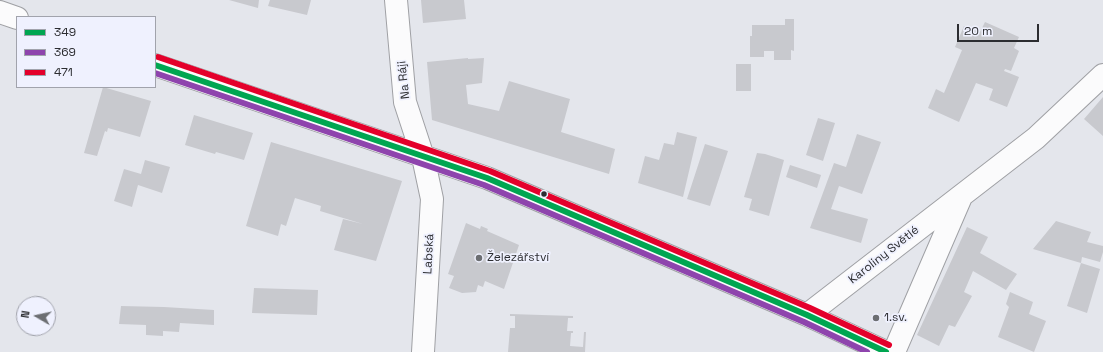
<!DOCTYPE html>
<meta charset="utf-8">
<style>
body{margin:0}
#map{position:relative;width:1103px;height:352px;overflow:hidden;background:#e4e6ec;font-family:"Space Grotesk",sans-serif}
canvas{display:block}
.legend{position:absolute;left:16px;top:16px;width:140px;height:72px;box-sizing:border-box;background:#eff1fe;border:1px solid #a1a3ac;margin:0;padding:5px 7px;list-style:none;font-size:12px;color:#2c2d31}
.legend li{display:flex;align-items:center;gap:8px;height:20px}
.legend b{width:20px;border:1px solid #a1a3ac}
.north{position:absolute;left:16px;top:296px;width:40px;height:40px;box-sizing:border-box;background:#eff1fe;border:1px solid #a1a3ac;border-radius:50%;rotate:279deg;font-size:11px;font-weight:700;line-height:16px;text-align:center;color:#2c2d31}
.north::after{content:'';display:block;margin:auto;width:14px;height:18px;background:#6c6e72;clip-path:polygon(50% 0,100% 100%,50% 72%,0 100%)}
.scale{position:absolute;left:957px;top:24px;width:82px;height:18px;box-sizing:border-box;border:2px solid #2c2d31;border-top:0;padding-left:5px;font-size:12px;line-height:14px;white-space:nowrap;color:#2c2d31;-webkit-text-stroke:3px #eff1fe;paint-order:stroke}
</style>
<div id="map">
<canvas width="1103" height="352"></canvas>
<ul class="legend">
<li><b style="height:5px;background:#00a651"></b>349</li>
<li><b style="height:5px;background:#8e44ad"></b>369</li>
<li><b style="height:5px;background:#e4002b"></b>471</li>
</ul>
<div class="north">N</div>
<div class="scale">20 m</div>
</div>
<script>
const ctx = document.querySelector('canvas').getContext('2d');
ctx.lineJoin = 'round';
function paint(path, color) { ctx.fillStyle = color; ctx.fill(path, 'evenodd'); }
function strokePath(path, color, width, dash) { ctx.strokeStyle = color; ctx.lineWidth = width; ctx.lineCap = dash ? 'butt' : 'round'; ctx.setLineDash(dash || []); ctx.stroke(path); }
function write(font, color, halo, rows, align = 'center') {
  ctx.font = font + ' "Space Grotesk",sans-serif'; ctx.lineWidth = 3.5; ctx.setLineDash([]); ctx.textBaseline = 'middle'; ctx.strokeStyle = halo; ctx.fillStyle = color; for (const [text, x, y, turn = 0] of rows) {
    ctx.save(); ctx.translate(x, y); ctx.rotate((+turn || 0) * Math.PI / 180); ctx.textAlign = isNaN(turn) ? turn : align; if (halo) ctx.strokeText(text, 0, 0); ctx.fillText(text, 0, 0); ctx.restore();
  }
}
paint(new Path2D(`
 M 229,0 L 259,0 L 258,8 Z
 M 270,0 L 311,0 L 307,15 L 268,6 Z
 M 421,0 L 464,0 L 466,19 L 423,23 Z
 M 785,19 L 794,19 L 794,51 L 791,50 L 791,60 L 774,60 L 774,51 L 764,51 L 764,57 L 750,57 L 750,36 L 752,36 L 752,25 L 785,25 Z
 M 985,22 L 1019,37 L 1014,48 L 1019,51 L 1011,71 L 1005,69 L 1004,71 L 1019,77 L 1007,107 L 989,100 L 993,89 L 976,83 L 959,122 L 928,108 L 936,89 L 944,93 L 962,50 L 955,47 L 964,26 L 980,32 Z
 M 468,58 L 468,59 L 484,58 L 482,83 L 466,85 L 468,104 L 499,111 L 509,81 L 570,99 L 561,132 L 615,149 L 609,174 L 432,120 L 427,62 Z
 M 736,64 L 751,64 L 751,91 L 736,91 Z
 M 103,87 L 151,101 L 140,137 L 108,128 L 107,132 L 105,131 L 97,156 L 84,153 Z
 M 1103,97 L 1103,136 L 1084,119 Z
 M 194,115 L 253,133 L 244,160 L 216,152 L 215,154 L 185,145 Z
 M 818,118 L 835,123 L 823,161 L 806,155 Z
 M 677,132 L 697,137 L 683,197 L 638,183 L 645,156 L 659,160 L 664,143 L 674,145 Z
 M 857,134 L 881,142 L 862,194 L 839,186 L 831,209 L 868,219 L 861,243 L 810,228 L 834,163 L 846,167 Z
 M 271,142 L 402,181 L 376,261 L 334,250 L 343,219 L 363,224 L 320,211 L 321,206 L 295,198 L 286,226 L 281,224 L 278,236 L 246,226 Z
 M 705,144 L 728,151 L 710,206 L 687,199 Z
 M 757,153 L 765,154 L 784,160 L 769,216 L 749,210 L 752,199 L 744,197 Z
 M 145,160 L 170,167 L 162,193 L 138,185 L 132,207 L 114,201 L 124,169 L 141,174 Z
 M 790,165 L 821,175 L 817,188 L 786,177 Z
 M 1056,221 L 1091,232 L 1087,242 L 1103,246 L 1103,252 L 1100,262 L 1082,257 L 1081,263 L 1033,249 Z
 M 466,223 L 480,229 L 481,226 L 488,229 L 487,231 L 519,245 L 504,289 L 485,281 L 483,287 L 478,285 L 476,292 L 462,293 L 449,288 L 454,276 L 448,274 Z
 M 967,227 L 988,237 L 980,253 L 1017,274 L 1006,290 L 973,271 L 964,292 L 972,296 L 955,327 L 949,325 L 939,346 L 917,335 Z
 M 1081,263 L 1100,269 L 1087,313 L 1067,306 Z
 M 254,288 L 318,290 L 317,315 L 252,313 Z
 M 1010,292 L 1033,302 L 1029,314 L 1046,321 L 1034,352 L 998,337 L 1009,307 L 1006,304 Z
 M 121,306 L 164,307 L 214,310 L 214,325 L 180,323 L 179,332 L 163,331 L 163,336 L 146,335 L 146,325 L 119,324 Z
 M 510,314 L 573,316 L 573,318 L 568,318 L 567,331 L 573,331 L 573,333 L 571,333 L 570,346 L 583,347 L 584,332 L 586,332 L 585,352 L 508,352 L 510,328 L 515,328 L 515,316 L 510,316 Z`), '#c8c9ce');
const street = new Path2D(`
 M 396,0 L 405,102 L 423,157 L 432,199 L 423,352
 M 0,12 L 17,18
 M 155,65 L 487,178 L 807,315 L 886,352
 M 807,315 L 1036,138 L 1103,75
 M 894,352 L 961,197`);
strokePath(street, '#9fa0a4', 24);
strokePath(street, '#fbfbfc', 22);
strokePath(new Path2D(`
 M 155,65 L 487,178 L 807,315 L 886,352`), '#00a651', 6);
strokePath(new Path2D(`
 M 155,73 L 484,185 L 804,322 L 867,352`), '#8e44ad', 6);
strokePath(new Path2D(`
 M 158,57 L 490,171 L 810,308 L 889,345`), '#e4002b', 6);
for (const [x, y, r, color] of [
 [544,194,3.5,"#2c2d31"],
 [479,258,4,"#6c6e72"],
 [876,318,4,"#6c6e72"]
]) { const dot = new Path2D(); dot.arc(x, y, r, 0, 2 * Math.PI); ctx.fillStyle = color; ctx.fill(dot); strokePath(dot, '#eff1fe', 1.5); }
write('12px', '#2c2d31', '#eff1fe', [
 ["Na Ráji",404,80,-96],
 ["Labská",429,254,-87],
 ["Karoliny Světlé",884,255,-38]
]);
write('12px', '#2c2d31', '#eff1fe', [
 ["Železářství",487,258],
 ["1.sv.",884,318]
], 'left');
</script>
